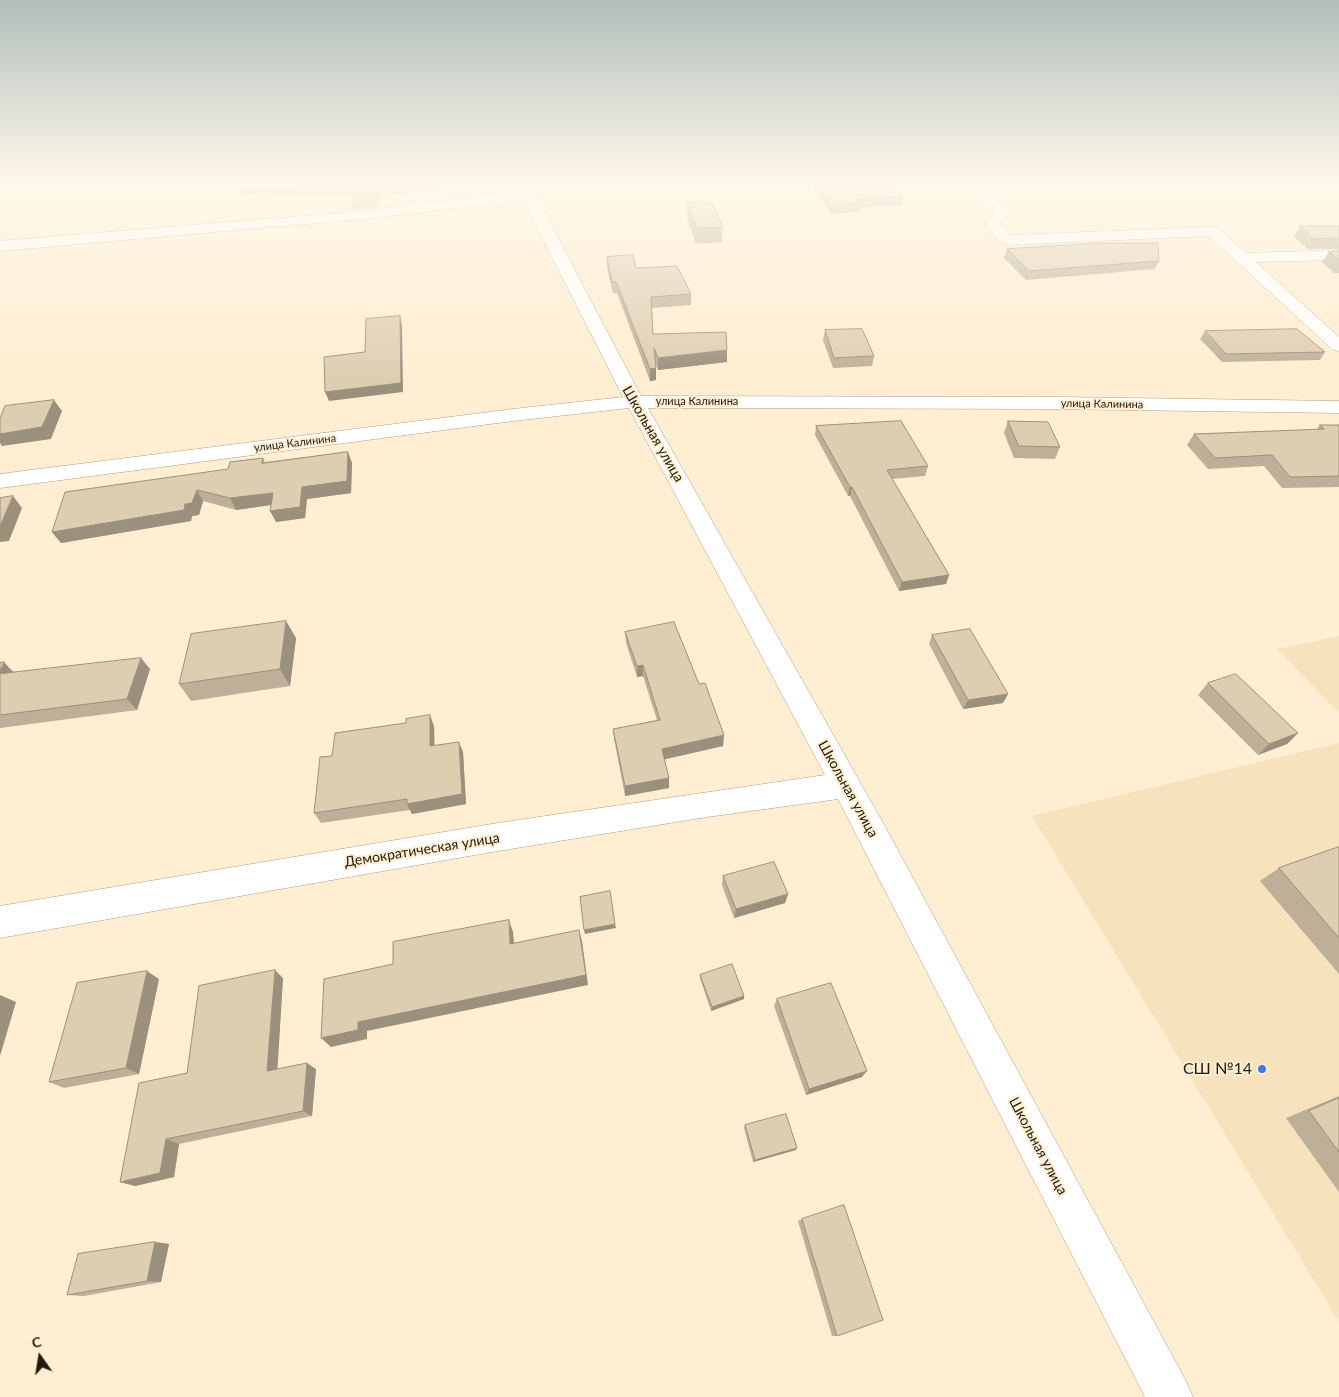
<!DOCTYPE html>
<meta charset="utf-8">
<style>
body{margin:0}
#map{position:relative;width:1339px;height:1397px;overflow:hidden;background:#ffeed1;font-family:Lato,sans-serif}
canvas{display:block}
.north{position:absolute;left:15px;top:1332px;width:50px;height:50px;-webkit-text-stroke:4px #ffeed1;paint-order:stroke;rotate:347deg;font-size:14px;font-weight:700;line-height:20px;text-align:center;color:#201a0f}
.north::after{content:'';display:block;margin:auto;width:18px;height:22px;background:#201a0f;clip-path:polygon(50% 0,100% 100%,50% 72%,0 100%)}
</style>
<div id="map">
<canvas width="1339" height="1397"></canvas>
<div class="north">С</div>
</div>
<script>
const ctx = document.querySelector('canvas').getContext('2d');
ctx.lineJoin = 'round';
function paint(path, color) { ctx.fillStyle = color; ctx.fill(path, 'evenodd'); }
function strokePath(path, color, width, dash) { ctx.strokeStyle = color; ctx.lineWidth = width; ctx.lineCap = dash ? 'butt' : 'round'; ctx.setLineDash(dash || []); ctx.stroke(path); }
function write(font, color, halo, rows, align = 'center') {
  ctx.font = font + ' Lato,sans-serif'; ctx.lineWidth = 4; ctx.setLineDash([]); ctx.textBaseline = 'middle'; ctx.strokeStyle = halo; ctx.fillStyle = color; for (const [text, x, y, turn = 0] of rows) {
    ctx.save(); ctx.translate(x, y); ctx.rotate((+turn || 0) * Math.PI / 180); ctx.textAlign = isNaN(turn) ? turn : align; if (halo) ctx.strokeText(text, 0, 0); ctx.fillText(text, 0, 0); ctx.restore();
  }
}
paint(new Path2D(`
 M 1339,636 L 1339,713 L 1277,649 Z
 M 1339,743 L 1339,1322 L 1032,816 Z`), '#f7e2be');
paint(new Path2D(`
 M 419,183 L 440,186 L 440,190 L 381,195 L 380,206 L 351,211 L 355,196 L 321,197 L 241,193 L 236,189 Z`), '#e2c590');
const minor = new Path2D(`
 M 515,183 L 529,183 L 641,396 L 1055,397 L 1339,401 L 1339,413 L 1055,409 L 648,408 L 882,821 L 1186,1381 L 1193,1397 L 1145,1397 L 838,799 L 707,817 L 498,851 L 0,938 L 0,906 L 498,823 L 825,775 L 629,408 L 513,421 L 0,488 L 0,474 L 513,409 L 623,397 L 523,200 L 363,219 L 0,251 L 0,241 L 363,211 L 520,192 Z
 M 946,183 L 964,183 L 991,195 L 1010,212 L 1001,223 L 1001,225 L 1011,235 L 1213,227 L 1218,228 L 1246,253 L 1339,250 L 1339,260 L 1256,262 L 1339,337 L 1339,351 L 1333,350 L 1209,236 L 1006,245 L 1001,243 L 987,227 L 987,222 L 995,212 L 981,201 L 948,186 Z`);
strokePath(minor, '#ad9e83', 1);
paint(minor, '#fff');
paint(new Path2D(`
 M 811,183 L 891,183 L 903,197 L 901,206 L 860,208 L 859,212 L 831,214 L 811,185 Z
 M 687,203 L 723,227 L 722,242 L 696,244 L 687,218 Z
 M 1300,226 L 1339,226 L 1339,249 L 1308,249 L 1294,237 Z
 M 1007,249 L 1159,261 L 1155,269 L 1026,280 L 1004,258 Z
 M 1339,251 L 1339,273 L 1334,273 L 1322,262 L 1329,252 Z
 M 607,257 L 636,268 L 691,294 L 691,305 L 652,308 L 653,334 L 727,362 L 658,370 L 655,361 L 656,380 L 650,381 L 617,293 L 613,293 L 607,268 Z
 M 825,330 L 874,356 L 872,366 L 833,368 L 823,340 Z
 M 1205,331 L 1325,352 L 1320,360 L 1222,362 L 1200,339 Z
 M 1008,421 L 1060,447 L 1055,459 L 1014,458 L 1004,433 Z
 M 1320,425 L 1339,425 L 1339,487 L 1282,488 L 1264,466 L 1208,469 L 1187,445 L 1194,434 L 1316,430 Z
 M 816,426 L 928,466 L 925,476 L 892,479 L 949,575 L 946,584 L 899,591 L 850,496 L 848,496 L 815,435 Z
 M 348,452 L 352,463 L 351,493 L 307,499 L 305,518 L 276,522 L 271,505 L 236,510 L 203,501 L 199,515 L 192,516 L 191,521 L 61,543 L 52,532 L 228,469 L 263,458 L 265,462 Z
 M 625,632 L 699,684 L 724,735 L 723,746 L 664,759 L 669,788 L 625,796 L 614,739 L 613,729 L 657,720 L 643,676 L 637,677 L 626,643 Z
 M 932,635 L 1003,703 L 963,709 L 929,644 Z
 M 296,638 L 290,686 L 191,701 L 179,684 Z
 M 0,663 L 14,672 L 150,669 L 137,710 L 0,728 Z
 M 1208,683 L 1298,733 L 1287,744 L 1258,755 L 1198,695 Z
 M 434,726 L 434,746 L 463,752 L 466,804 L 412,814 L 410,810 L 321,823 L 314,813 Z
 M 1339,847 L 1339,974 L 1260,881 L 1279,868 Z
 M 723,876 L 788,894 L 785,903 L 734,918 L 722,885 Z
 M 700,975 L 744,996 L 744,999 L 711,1011 L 700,978 Z
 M 283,978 L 277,1069 L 316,1069 L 312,1116 L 179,1144 L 174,1177 L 135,1186 L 120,1182 L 187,1073 Z
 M 159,979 L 139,1074 L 64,1088 L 49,1082 Z
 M 777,999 L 862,1077 L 806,1095 L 774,1006 Z
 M 1339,1096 L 1339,1192 L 1286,1118 Z
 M 745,1125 L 796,1150 L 753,1162 L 744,1128 Z
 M 802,1219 L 837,1336 L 832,1336 L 798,1221 Z
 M 155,1242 L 169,1244 L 161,1282 L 84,1296 L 67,1295 Z`), '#beb098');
paint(new Path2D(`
 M 400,316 L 402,325 L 403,392 L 329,401 L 325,392 Z
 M 727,350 L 727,362 L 658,370 L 658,358 Z
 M 656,368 L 656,380 L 650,381 L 650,369 Z
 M 54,400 L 62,411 L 51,439 L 2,446 L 0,443 L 0,434 Z
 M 348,452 L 352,463 L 351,493 L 307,499 L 305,518 L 276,522 L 270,511 Z
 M 850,487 L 852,487 L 850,496 L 848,496 Z
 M 197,490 L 203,501 L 199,515 L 192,516 L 191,521 L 61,543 L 52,532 L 185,504 Z
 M 273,493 L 278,504 L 236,510 L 230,498 Z
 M 13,496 L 22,508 L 9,541 L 0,542 L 0,526 Z
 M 949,575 L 946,584 L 899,591 L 902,582 Z
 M 286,621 L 296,638 L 290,686 L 280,669 Z
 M 141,658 L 150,669 L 137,710 L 127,699 Z
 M 4,662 L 15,674 L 0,675 L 0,672 Z
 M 643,665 L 643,676 L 637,677 L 637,666 Z
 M 1008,694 L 1003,703 L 963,709 L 968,700 Z
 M 430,715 L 434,726 L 435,757 L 430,746 Z
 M 1298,733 L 1287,744 L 1258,755 L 1269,744 Z
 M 724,735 L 723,746 L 662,760 L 662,749 Z
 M 459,742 L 463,752 L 466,804 L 412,814 L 407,804 Z
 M 669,778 L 669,788 L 625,796 L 625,786 Z
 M 788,894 L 785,903 L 734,918 L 736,909 Z
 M 509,920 L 513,932 L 515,954 L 510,944 Z
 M 615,924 L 616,928 L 585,934 L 584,930 Z
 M 579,930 L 582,941 L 588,985 L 367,1031 L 367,1039 L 331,1047 L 321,1038 Z
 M 275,970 L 283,978 L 277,1077 L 267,1071 Z
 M 147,971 L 159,979 L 139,1074 L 126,1068 Z
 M 0,995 L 16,1002 L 0,1056 Z
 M 744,996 L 744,999 L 711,1011 L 712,1007 Z
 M 307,1063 L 316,1069 L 312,1116 L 303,1111 Z
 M 867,1071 L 862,1077 L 806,1095 L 809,1089 Z
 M 166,1139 L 179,1144 L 174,1177 L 135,1186 L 120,1182 Z
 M 797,1148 L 796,1150 L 753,1162 L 755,1160 Z
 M 155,1242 L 169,1244 L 161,1282 L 147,1281 Z`), '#9b907c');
const building = new Path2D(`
 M 816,183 L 891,183 L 903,197 L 858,200 L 861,204 L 832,205 Z
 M 712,202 L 723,227 L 697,228 L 687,203 Z
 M 1300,226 L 1339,226 L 1339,238 L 1314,239 Z
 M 1099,243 L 1158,243 L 1159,261 L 1029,271 L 1007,249 Z
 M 1339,251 L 1339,260 L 1329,252 Z
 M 633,255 L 636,268 L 677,266 L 691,294 L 651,297 L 653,334 L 726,332 L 727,350 L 658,358 L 654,348 L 656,368 L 650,369 L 616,282 L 612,282 L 607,257 Z
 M 400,316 L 401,383 L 325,392 L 324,357 L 365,352 L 366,319 Z
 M 862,329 L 874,356 L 834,358 L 825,330 Z
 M 1297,329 L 1325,352 L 1226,354 L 1205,331 Z
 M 54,400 L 42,427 L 0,434 L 0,418 L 5,406 Z
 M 901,421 L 928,466 L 887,470 L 949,575 L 902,582 L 852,487 L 850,487 L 816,426 Z
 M 1008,421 L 1048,422 L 1060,447 L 1019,446 Z
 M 1320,425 L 1339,425 L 1339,476 L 1290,477 L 1272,455 L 1215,458 L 1194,434 L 1324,429 Z
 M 348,452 L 347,481 L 302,487 L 300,507 L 270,511 L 273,493 L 230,498 L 197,490 L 192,503 L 185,504 L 184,510 L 52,532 L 65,492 L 228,469 L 230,462 L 263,458 L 262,463 Z
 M 13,496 L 0,526 L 0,498 Z
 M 286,621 L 280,669 L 179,684 L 191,634 Z
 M 674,622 L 699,684 L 705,683 L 724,735 L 662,749 L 669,778 L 625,786 L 613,729 L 660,720 L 643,665 L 637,666 L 625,632 Z
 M 970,629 L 1008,694 L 968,700 L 932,635 Z
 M 141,658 L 127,699 L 0,715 L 0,674 Z
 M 4,662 L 0,672 L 0,663 Z
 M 1236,674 L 1298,733 L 1269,744 L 1208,683 Z
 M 430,715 L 430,746 L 459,742 L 462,794 L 407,804 L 407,799 L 314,813 L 320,757 L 332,756 L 335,733 L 406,723 L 406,719 Z
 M 1339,847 L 1339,938 L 1279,868 Z
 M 774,862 L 788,894 L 736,909 L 723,876 Z
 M 610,891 L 615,924 L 584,930 L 580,897 Z
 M 509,920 L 510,944 L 579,930 L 586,975 L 358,1022 L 358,1030 L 321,1038 L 324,979 L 393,964 L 393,942 Z
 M 732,964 L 744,996 L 712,1007 L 700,975 Z
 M 275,970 L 267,1071 L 307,1063 L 303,1111 L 166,1139 L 160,1173 L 120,1182 L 139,1083 L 187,1073 L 199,986 Z
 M 147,971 L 126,1068 L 49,1082 L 77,983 Z
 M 831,983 L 867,1071 L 809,1089 L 777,999 Z
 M 1339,1098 L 1339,1152 L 1309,1111 Z
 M 786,1114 L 797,1148 L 755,1160 L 745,1125 Z
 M 844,1205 L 883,1320 L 837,1336 L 802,1219 Z
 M 155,1242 L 147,1281 L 67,1295 L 78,1254 Z`);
paint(building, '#ddcdb1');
strokePath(building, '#9b907c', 1);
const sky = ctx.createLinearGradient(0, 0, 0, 379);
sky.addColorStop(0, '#b0beba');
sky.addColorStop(0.48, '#fff7ea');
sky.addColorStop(1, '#fff7ea00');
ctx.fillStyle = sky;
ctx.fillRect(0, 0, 1339, 379);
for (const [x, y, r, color] of [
 [1262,1069,5,"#3f79e8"]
]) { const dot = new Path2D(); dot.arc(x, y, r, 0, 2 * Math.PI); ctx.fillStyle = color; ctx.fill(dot); strokePath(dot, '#ffeed1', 2); }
write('11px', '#201a0f', '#ffeed1', [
 ["улица Калинина",697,401],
 ["улица Калинина",1102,404,1],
 ["улица Калинина",295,443,-7]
]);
write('14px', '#201a0f', '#ffeed1', [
 ["Школьная улица",653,434,60],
 ["Школьная улица",848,789,61],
 ["Демократическая улица",422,850,-9],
 ["Школьная улица",1038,1146,62]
]);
write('16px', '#201a0f', '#ffeed1', [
 ["СШ №14",1252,1069]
], 'right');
</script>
